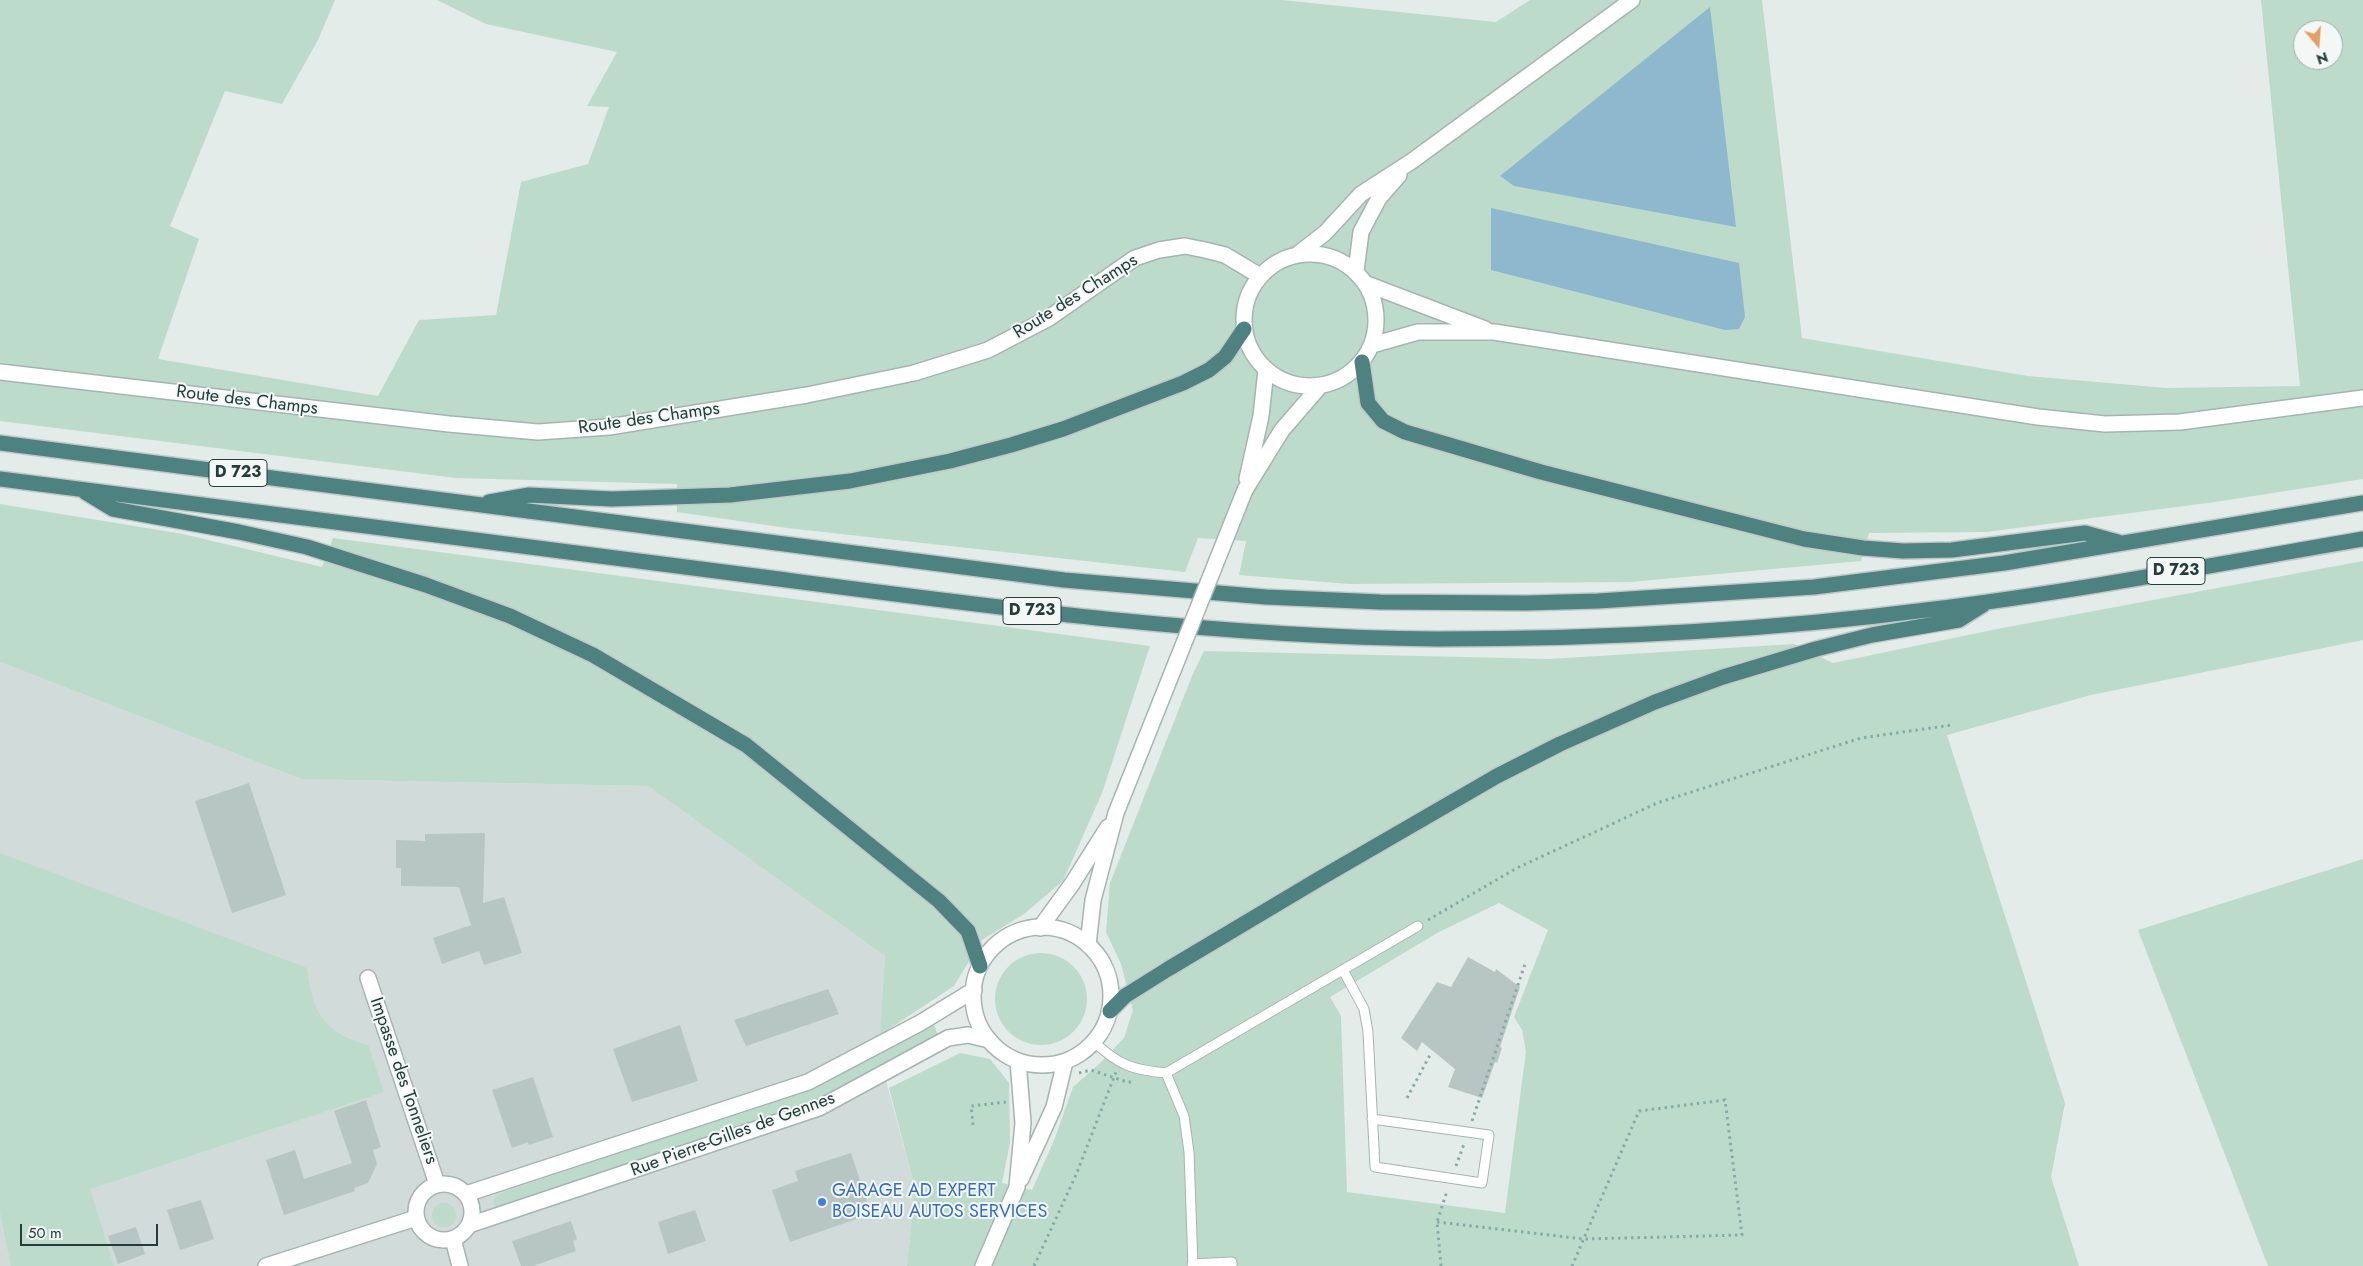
<!DOCTYPE html>
<style>
body{margin:0}
#map{position:relative;width:2363px;height:1266px;overflow:hidden;background:#e3ece9;font-family:Jost,sans-serif}
canvas{display:block}
.north{position:absolute;left:2293px;top:20px;width:50px;height:50px;box-sizing:border-box;background:#f3f8f7;border:1px solid #a0adab;border-radius:50%;rotate:162deg;font-size:14px;font-weight:700;line-height:20px;text-align:center;color:#243c3a}
.north::after{content:'';display:block;margin:auto;width:18px;height:22px;background:#e89d64;clip-path:polygon(50% 0,100% 100%,50% 72%,0 100%)}
.scale{position:absolute;left:20px;top:1224px;width:138px;height:22px;box-sizing:border-box;border:2px solid #243c3a;border-top:0;padding-left:6px;font-size:15px;line-height:18px;white-space:nowrap;color:#243c3a;-webkit-text-stroke:4px #f3f8f7;paint-order:stroke}
</style>
<div id="map">
<canvas width="2363" height="1266"></canvas>
<div class="north">N</div>
<div class="scale">50 m</div>
</div>
<script>
const ctx = document.querySelector('canvas').getContext('2d');
ctx.lineJoin = 'round';
function paint(path, color) { ctx.fillStyle = color; ctx.fill(path, 'evenodd'); }
function strokePath(path, color, width, dash) { ctx.strokeStyle = color; ctx.lineWidth = width; ctx.lineCap = dash ? 'butt' : 'round'; ctx.setLineDash(dash || []); ctx.stroke(path); }
function write(font, color, halo, rows, align = 'center') {
  ctx.font = font + ' Jost,sans-serif'; ctx.lineWidth = 4; ctx.setLineDash([]); ctx.textBaseline = 'middle'; ctx.strokeStyle = halo; ctx.fillStyle = color; for (const [text, x, y, turn = 0] of rows) {
    ctx.save(); ctx.translate(x, y); ctx.rotate((+turn || 0) * Math.PI / 180); ctx.textAlign = isNaN(turn) ? turn : align; if (halo) ctx.strokeText(text, 0, 0); ctx.fillText(text, 0, 0); ctx.restore();
  }
}
paint(new Path2D(`
 M 0,662 L 301,779 L 648,786 L 885,956 L 879,1055 L 915,1188 L 907,1266 L 0,1266 Z`), '#d1dbd9');
paint(new Path2D(`
 M 0,0 L 335,0 L 318,40 L 282,104 L 225,91 L 170,226 L 199,239 L 158,359 L 378,396 L 419,320 L 496,315 L 521,182 L 588,164 L 609,107 L 587,106 L 617,52 L 486,24 L 437,0 L 1282,0 L 1496,22 L 1530,0 L 1762,0 L 1802,338 L 2028,376 L 2166,388 L 2300,386 L 2261,0 L 2363,0 L 2363,479 L 2215,502 L 1986,532 L 1869,533 L 1861,561 L 1630,582 L 1349,584 L 1239,575 L 1246,541 L 1198,538 L 1185,572 L 787,528 L 677,512 L 677,484 L 456,478 L 0,421 ZM 2303,30 L 2333,30 L 2333,60 L 2303,60 Z
 M 0,504 L 183,534 L 322,567 L 333,538 L 1150,646 L 1102,793 L 1063,881 L 1024,914 L 982,940 L 954,986 L 880,1035 L 885,956 L 648,786 L 301,779 L 0,662 Z
 M 2363,561 L 2363,640 L 2091,695 L 1947,735 L 2065,1103 L 2051,1177 L 2079,1266 L 907,1266 L 915,1188 L 889,1088 L 960,1053 L 990,1059 L 1009,1083 L 1010,1143 L 1002,1183 L 1032,1190 L 1055,1138 L 1073,1087 L 1100,1063 L 1124,1038 L 1133,1010 L 1121,964 L 1106,932 L 1110,883 L 1192,676 L 1204,651 L 1549,659 L 1794,644 L 1833,663 L 1997,629 ZM 1499,903 L 1548,930 L 1514,1017 L 1522,1030 L 1526,1051 L 1505,1213 L 1347,1192 L 1341,1016 L 1330,997 L 1439,932 Z
 M 0,853 L 307,968 C 313,1013 322,1032 368,1045 L 384,1092 L 90,1189 L 114,1266 L 11,1266 L 0,1212 Z
 M 2363,859 L 2363,1266 L 2268,1266 L 2138,930 Z
 M995 999a46 46 0 1 1 92 0a46 46 0 1 1-92 0Z
 M 934,1024 L 938,1036 L 823,1102 L 502,1209 L 495,1207 L 493,1201 L 496,1196 L 504,1192 L 814,1087 Z
 M432 1215a12 12 0 1 1 24 0a12 12 0 1 1-24 0Z`), '#bddbcb');
paint(new Path2D(`
 M 1710,7 L 1736,227 L 1514,186 L 1500,176 Z
 M 1491,208 L 1739,263 L 1745,317 L 1739,329 L 1725,330 L 1491,270 Z`), '#8eb8cd');
paint(new Path2D(`
 M 249,783 L 286,895 L 232,913 L 195,801 Z
 M 485,833 L 483,903 L 504,897 L 522,953 L 484,965 L 479,951 L 442,964 L 433,938 L 471,925 L 459,887 L 401,886 L 401,868 L 396,868 L 396,840 L 425,841 L 425,834 Z
 M 1468,957 L 1495,972 L 1496,969 L 1520,987 L 1500,1047 L 1502,1048 L 1497,1063 L 1495,1062 L 1482,1098 L 1448,1087 L 1455,1069 L 1422,1042 L 1417,1051 L 1401,1038 L 1437,982 L 1451,987 Z
 M 828,989 L 839,1014 L 746,1046 L 734,1020 Z
 M 680,1025 L 698,1081 L 632,1102 L 613,1049 Z
 M 533,1077 L 553,1137 L 529,1145 L 528,1142 L 512,1148 L 492,1090 Z
 M 366,1100 L 381,1147 L 373,1150 L 377,1164 L 368,1183 L 354,1188 L 355,1191 L 284,1215 L 266,1160 L 295,1150 L 304,1179 L 352,1163 L 334,1111 Z
 M 851,1153 L 871,1214 L 790,1242 L 772,1190 L 798,1181 L 795,1171 Z
 M 201,1200 L 214,1239 L 180,1250 L 167,1210 Z
 M 695,1210 L 706,1241 L 668,1254 L 658,1222 Z
 M 571,1221 L 577,1239 L 573,1241 L 576,1251 L 533,1266 L 521,1266 L 512,1241 Z
 M 136,1227 L 145,1254 L 118,1264 L 108,1236 Z`), '#b8c6c3');
const service = new Path2D(`
 M 1343,970 L 1364,1009 L 1368,1032 L 1375,1167 L 1482,1183 L 1489,1135 L 1372,1119
 M 1094,1042 C 1119,1065 1132,1070 1166,1073 L 1418,926
 M 1166,1073 L 1184,1116 L 1189,1152 L 1193,1266
 M 1192,1264 L 1232,1262 L 1232,1266`);
const minor = new Path2D(`
 M 368,978 L 437,1184
 M416 1212a28 28 0 1 1 56 0a28 28 0 1 1-56 0Z
 M 466,1194 L 808,1082 L 920,1023 L 974,990
 M 469,1225 L 819,1108 L 948,1038 L 968,1035 L 989,1040
 M 453,1239 L 460,1266
 M 266,1266 L 416,1218`);
const tertiary = new Path2D(`
 M1244 320a66 66 0 1 1 132 0a66 66 0 1 1-132 0Z
 M 1298,254 L 1325,233 L 1361,194 L 1412,161 L 1632,0
 M 1356,271 L 1361,232 L 1379,198 L 1399,175
 M 1367,284 L 1485,329
 M 1372,345 L 1418,332 L 1494,332 L 2038,417 L 2105,424 L 2180,422 L 2363,398
 M 0,372 L 449,424 L 538,432 L 609,427 L 807,395 L 914,373 L 988,350 L 1049,318 L 1135,258 L 1159,250 L 1185,246 L 1205,250 L 1225,255 L 1260,276
 M 1247,479 L 1261,416 L 1266,370
 M 1245,490 L 1282,430 L 1320,386
 M973 996a69 69 0 1 1 138 0a69 69 0 1 1-138 0Z
 M 1040,928 L 1072,884 L 1108,827
 M 1088,945 L 1093,900 L 1116,813 L 1174,668
 M 1021,1179 L 1054,1107 L 1065,1062
 M 983,1266 L 1017,1187 L 1023,1123 L 1018,1061`);
const trunk = new Path2D(`
 M 1362,362 L 1368,403 L 1383,421 L 1405,432 L 1541,472 L 1804,539 L 1863,548 L 1903,551 L 1952,550 L 2085,533 L 2118,542
 M 0,443 L 1064,580 L 1266,597 L 1380,602 L 1526,603 L 1598,601 L 1814,587 L 2004,563 L 2363,503
 M 0,479 C 257,512 514,545 771,578 C 992,607 1214,637 1437,639 C 1601,639 1764,631 1926,610 C 2073,592 2218,564 2363,539
 M 85,492 L 113,509 L 239,532 L 307,547 L 426,585 L 510,616 L 593,655 L 746,745 L 939,901 L 968,931 L 980,966
 M 489,502 L 529,495 L 612,499 L 730,495 L 850,481 L 950,461 L 1011,445 L 1063,429 L 1183,383 L 1209,370 L 1225,357 L 1244,329
 M 1110,1011 L 1125,996 L 1168,969 L 1319,879 L 1497,776 L 1560,744 L 1655,702 L 1723,677 L 1816,649 L 1872,635 L 1959,620 L 1983,605`);
strokePath(service, '#a6b4b1', 11);
strokePath(minor, '#a6b4b1', 18);
strokePath(tertiary, '#a6b4b1', 18);
strokePath(trunk, '#c2c8c8', 18);
strokePath(new Path2D(`
 M 1428,920 L 1515,869 L 1657,803 L 1861,738 L 1952,725
 M 1079,1073 L 1091,1070 L 1127,1082 L 1133,1082
 M 1407,1098 L 1430,1055
 M 1472,1121 L 1526,961
 M 973,1125 L 971,1106 L 1006,1102
 M 1456,1166 L 1464,1144
 M 1437,1222 L 1584,1239 L 1742,1235 L 1725,1100 L 1639,1111 L 1572,1266
 M 1034,1266 L 1076,1175 L 1116,1072
 M 1441,1266 L 1437,1222 L 1447,1191`), '#85ada8', 3, [2.5, 4]);
strokePath(service, '#fff', 9);
strokePath(minor, '#fff', 15);
strokePath(tertiary, '#fff', 15);
strokePath(trunk, '#4e8280', 15);
const tertiaryBridge = new Path2D(`
 M 1174,668 L 1245,490`);
strokePath(tertiaryBridge, '#a6b4b1', 18, []);
strokePath(tertiaryBridge, '#fff', 15);
for (const [x, y, r, color] of [
 [822,1202,5,"#3f7fe0"]
]) { const dot = new Path2D(); dot.arc(x, y, r, 0, 2 * Math.PI); ctx.fillStyle = color; ctx.fill(dot); strokePath(dot, '#f3f8f7', 2); }
for (const [x, y, w] of [
 [238,473,58],
 [2176,571,58],
 [1032,611,58]
]) { const box = new Path2D(); box.roundRect(x - w / 2, y - 13.5, w, 27, 4); ctx.fillStyle = '#f3f8f7'; ctx.fill(box); strokePath(box, '#243c3a', 1); }
write('bold 16px', '#243c3a', null, [
 ["D 723",238,473],
 ["D 723",2176,571],
 ["D 723",1032,611]
]);
write('18px', '#243c3a', '#f3f8f7', [
 ["Route des Champs",1076,297,-32],
 ["Route des Champs",247,401,7],
 ["Route des Champs",649,419,-8],
 ["Impasse des Tonneliers",403,1081,71],
 ["Rue Pierre-Gilles de Gennes",733,1135,-20]
]);
write('18px', '#366cbe', '#f3f8f7', [
 ["GARAGE AD EXPERT",832,1192],
 ["BOISEAU AUTOS SERVICES",832,1213]
], 'left');
</script>
